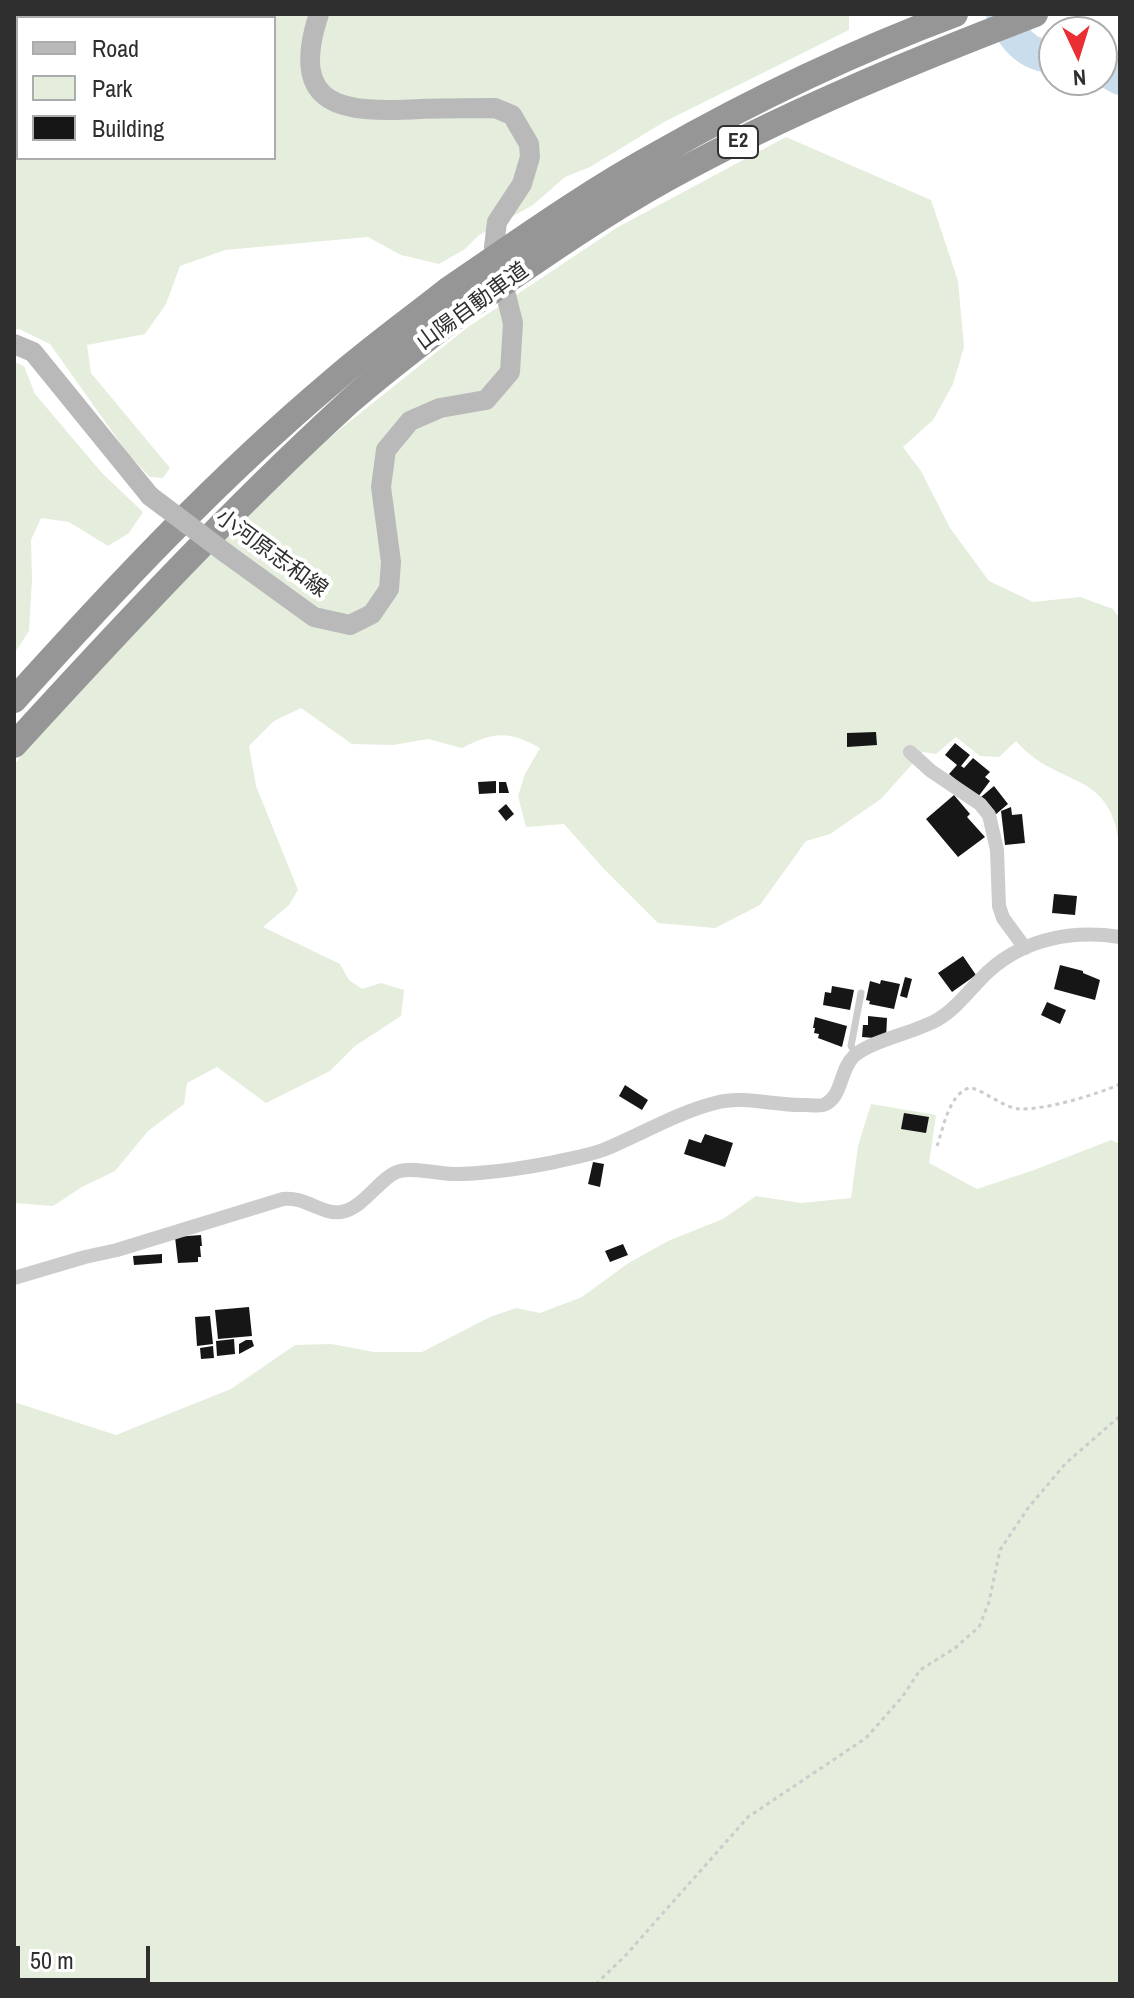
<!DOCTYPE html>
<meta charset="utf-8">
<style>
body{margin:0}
#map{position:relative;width:1134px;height:1998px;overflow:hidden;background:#fff;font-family:"Archivo Narrow",sans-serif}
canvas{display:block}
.frame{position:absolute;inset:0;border:16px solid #2f2f2f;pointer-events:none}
.legend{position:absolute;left:16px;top:16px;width:260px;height:144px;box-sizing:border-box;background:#fff;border:2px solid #acacac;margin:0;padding:10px 14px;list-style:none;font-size:24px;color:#2f2f2f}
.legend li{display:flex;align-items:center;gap:16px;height:40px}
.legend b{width:40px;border:2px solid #acacac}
.north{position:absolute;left:1038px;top:16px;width:80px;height:80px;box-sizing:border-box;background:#fff;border:2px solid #acacac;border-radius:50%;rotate:176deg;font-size:22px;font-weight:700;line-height:32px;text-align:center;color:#2f2f2f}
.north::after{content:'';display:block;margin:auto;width:28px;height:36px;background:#e92f33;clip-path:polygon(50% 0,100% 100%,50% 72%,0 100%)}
.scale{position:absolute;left:16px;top:1946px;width:134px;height:36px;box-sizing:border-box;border:4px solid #2f2f2f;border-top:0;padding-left:10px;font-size:24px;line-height:28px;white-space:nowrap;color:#2f2f2f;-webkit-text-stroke:6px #fff;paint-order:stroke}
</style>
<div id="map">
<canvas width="1134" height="1998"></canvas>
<div class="frame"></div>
<ul class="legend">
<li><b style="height:10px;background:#b9b9b9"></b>Road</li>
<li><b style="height:22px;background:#e5eddd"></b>Park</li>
<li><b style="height:22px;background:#161616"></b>Building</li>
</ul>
<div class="north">N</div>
<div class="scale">50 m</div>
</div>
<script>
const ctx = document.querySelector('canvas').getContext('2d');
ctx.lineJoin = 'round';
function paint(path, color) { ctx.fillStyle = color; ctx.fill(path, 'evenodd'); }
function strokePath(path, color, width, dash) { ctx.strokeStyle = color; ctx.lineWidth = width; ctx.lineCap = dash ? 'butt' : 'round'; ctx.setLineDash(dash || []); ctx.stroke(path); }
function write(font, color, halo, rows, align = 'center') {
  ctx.font = font + ' "Archivo Narrow","Noto Sans JP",sans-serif'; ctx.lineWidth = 8; ctx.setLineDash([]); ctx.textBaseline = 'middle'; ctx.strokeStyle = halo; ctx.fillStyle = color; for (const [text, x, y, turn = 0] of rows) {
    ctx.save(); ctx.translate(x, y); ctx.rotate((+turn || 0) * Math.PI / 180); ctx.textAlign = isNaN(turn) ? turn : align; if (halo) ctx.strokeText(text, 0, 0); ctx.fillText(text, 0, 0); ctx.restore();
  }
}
paint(new Path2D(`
 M 14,14 L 849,14 L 849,30 L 664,122 L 590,167 L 565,177 L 533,205 L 478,236 L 465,249 L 439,264 L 401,255 L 368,237 L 225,250 L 180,266 L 166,304 L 145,334 L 87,345 L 91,373 L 170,468 L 163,478 L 150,477 L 128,454 L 50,344 L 19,329 L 14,329 ZM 18,18 L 274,18 L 274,158 L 18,158 Z
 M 786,137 L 931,200 L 958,281 L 964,347 L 953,384 L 933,420 L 903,447 L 921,471 L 950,528 L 989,581 L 1033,602 L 1080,597 L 1113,609 L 1120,619 L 1120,852 C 1113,766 1059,791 1016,741 L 999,757 L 980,756 L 956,737 L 936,754 L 923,752 L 881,799 L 830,834 L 806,841 L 760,905 L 715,928 L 658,923 L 604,869 L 564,824 L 526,827 L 518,796 L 525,774 L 540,748 C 508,730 494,732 462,748 L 428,739 L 393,745 L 352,744 L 301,708 L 274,721 L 249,746 L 256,786 L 298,890 L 289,905 L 263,927 L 340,964 L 349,980 L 362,989 L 381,983 L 404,990 L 401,1016 L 355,1046 L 330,1071 L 266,1103 L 217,1067 L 187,1083 L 184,1104 L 148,1131 L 115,1171 L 82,1187 L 53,1206 L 14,1203 L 14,765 L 122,626 L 209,540 L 334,434 L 468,327 L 618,227 Z
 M 14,362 L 24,366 L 35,394 L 102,473 L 143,512 L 129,533 L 108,546 L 69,522 L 41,518 L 31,540 L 32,578 L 29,631 L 14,654 Z
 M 871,1104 L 936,1115 L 929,1163 L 977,1189 L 1034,1170 L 1111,1140 L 1120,1144 L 1120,1984 L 14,1984 L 14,1402 L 116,1435 L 231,1389 L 295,1345 L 331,1344 L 374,1352 L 422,1352 L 490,1317 L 516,1308 L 540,1313 L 582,1297 L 627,1264 L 668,1241 L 723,1219 L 756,1196 L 801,1203 L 851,1198 L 858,1146 Z`), '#e5eddd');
strokePath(new Path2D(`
 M 1002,14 C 1012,37 1026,56 1054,57
 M 1102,69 L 1120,79`), '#c9dded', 32);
paint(new Path2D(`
 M 876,732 L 877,745 L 847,747 L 847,733 Z
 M 955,743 L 970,755 L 961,766 L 964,768 L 973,758 L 990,772 L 985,777 L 990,781 L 978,797 L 949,774 L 957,765 L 945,755 Z
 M 496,781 L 496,793 L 479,794 L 478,782 Z
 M 499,782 L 506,782 L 509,793 L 499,793 Z
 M 994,786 L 1008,804 L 995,815 L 981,797 Z
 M 954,795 L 970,814 L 967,817 L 985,837 L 958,857 L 926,819 Z
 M 506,804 L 514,814 L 506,821 L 498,811 Z
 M 1011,807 L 1012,815 L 1022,814 L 1025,843 L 1005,845 L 1001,811 Z
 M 1054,894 L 1077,896 L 1075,915 L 1052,913 Z
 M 963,956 L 976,975 L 952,992 L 938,973 Z
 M 1060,965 L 1083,971 L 1083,973 L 1100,980 L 1095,1000 L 1054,989 Z
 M 905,977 L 912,979 L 907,998 L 900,996 Z
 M 881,980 L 900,984 L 894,1009 L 869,1004 L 870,1001 L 866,1000 L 870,981 L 880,984 Z
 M 832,986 L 854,990 L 850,1010 L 823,1005 L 825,992 L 831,993 Z
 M 1047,1002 L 1066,1010 L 1060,1024 L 1041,1015 Z
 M 868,1016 L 887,1018 L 886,1039 L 862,1037 L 863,1025 L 868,1025 Z
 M 815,1017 L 847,1026 L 842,1047 L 818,1038 L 819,1034 L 814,1033 L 815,1028 L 813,1028 Z
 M 625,1085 L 648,1100 L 642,1110 L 619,1096 Z
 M 904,1113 L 929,1117 L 926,1133 L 901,1129 Z
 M 705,1134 L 733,1143 L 725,1167 L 684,1154 L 689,1139 L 701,1143 Z
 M 593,1162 L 604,1164 L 600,1187 L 588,1184 Z
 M 201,1235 L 202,1246 L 200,1246 L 201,1257 L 198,1257 L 198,1262 L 178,1263 L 175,1237 Z
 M 623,1244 L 628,1255 L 610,1262 L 605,1251 Z
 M 162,1254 L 162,1263 L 134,1265 L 133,1256 Z
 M 249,1307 L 252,1336 L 218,1339 L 215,1310 Z
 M 210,1316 L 213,1344 L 197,1346 L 195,1317 Z
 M 234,1339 L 235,1354 L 217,1356 L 216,1341 Z
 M 246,1340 L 252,1340 L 254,1346 L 239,1354 L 239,1344 Z
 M 213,1346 L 214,1358 L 201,1359 L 200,1348 Z`), '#161616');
strokePath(new Path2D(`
 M 937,1146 C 943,1129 949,1094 969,1088 C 977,1086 1004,1108 1019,1109 C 1045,1110 1096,1095 1120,1084
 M 596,1984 L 626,1955 L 748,1817 L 866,1738 L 903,1696 L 920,1670 L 955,1648 L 979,1627 L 989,1602 L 1000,1550 L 1028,1508 L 1066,1463 L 1120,1416`), '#ccc', 3, [4, 4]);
strokePath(new Path2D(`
 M 856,1054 L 851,1046 L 861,993`), '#ccc', 7);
strokePath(new Path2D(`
 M 910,752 L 931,771 L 980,804 L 989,815 L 997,850 L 999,906 L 1003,918 L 1025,948
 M 14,1278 L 85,1257 L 117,1250 L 283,1199 C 305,1196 322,1215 341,1212 C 365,1208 380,1176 400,1171 C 413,1167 439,1174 454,1174 C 486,1174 518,1169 550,1163 C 567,1159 586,1156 603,1150 C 640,1135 676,1113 715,1103 C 745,1095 774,1106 805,1105 C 810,1105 818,1106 823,1105 C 843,1098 839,1070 854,1056 C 872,1040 914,1033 937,1020 C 958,1008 972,986 990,970 C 1026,938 1074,930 1120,937`), '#ccc', 14);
strokePath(new Path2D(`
 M 14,344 L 33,352 L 150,496
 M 227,554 L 314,617 L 350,625 L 372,614 L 389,589 L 391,562 L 381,487 L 386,450 L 410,421 L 440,408 L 486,400 L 510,372 L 513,323 L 494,247 L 497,222 L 522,184 L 530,157 L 529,144 L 512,115 L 495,108 C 470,108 445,108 420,109 C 345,113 287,110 319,14`), '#b9b9b9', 20);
strokePath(new Path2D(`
 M 14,700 C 115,588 218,478 333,381 C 370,349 410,320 448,290
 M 14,745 C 122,627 231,510 349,402 C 385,370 425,341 463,311`), '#969696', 26);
strokePath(new Path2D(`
 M 150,496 L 227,554`), '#b9b9b9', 20);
strokePath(new Path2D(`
 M 448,290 C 517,243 585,194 658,154 C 753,100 853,52 955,14
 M 463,311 C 530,265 596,218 668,178 C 786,113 910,62 1035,14`), '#969696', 26);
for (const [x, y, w] of [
 [738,142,40]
]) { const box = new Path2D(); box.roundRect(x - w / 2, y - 16, w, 32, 6); ctx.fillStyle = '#fff'; ctx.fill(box); strokePath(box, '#2f2f2f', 2); }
write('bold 20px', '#2f2f2f', null, [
 ["E2",738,142]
]);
write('22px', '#2f2f2f', '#fff', [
 ["山陽自動車道",473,307,-36],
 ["小河原志和線",271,554,36]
]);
</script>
